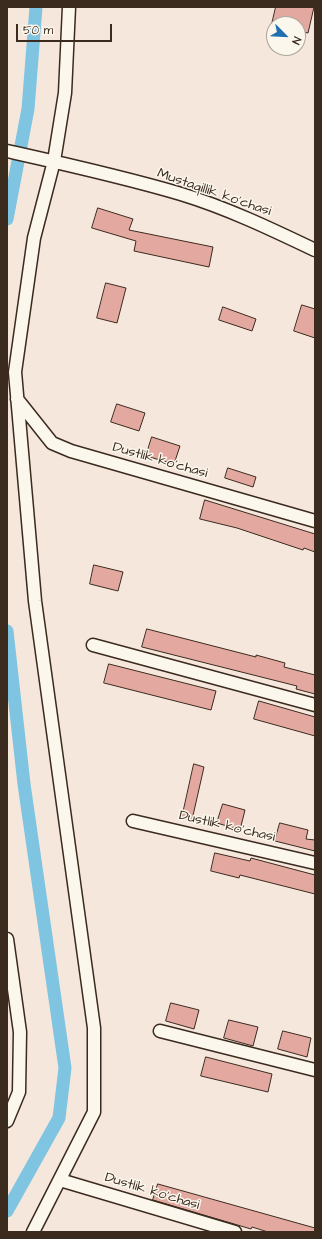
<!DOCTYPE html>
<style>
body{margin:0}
#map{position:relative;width:322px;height:1239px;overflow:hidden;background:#f6e7dd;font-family:"Architects Daughter",sans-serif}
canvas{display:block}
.frame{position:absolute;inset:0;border:8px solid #3b2a1e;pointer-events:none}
.north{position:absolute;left:266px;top:16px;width:40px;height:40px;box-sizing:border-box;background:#fbf7ec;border:1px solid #aea59a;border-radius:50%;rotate:114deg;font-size:11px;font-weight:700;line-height:16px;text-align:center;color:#3b2a1e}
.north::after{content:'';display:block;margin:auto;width:14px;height:18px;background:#1f6fb2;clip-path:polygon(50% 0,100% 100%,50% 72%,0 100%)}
.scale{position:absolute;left:16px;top:24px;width:96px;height:18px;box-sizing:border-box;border:2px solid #3b2a1e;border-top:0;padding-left:5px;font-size:12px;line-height:14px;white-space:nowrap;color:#3b2a1e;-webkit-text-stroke:3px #fbf7ec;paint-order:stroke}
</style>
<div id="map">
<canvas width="322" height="1239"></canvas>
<div class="frame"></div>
<div class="north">N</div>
<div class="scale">50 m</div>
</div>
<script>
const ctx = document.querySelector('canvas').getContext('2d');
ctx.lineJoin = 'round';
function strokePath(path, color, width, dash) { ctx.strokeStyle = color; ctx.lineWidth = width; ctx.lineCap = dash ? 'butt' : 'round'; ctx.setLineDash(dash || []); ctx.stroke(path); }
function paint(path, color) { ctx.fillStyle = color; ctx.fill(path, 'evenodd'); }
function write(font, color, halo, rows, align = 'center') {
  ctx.font = font + ' "Architects Daughter",sans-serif'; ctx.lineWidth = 3; ctx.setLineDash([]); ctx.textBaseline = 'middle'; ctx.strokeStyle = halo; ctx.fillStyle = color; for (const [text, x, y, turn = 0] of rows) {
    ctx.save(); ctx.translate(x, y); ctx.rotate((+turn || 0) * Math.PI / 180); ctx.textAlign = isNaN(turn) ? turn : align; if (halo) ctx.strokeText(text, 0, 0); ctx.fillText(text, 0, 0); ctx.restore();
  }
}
strokePath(new Path2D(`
 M 7,219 L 28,109 L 36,7
 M 7,631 L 24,784 L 65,1068 L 59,1118 L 7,1211`), '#7fc4e0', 13);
const building = new Path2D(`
 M 276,7 L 314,7 L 308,33 L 298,31 L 298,24 L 272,24 Z
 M 98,208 L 133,219 L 129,230 L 213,247 L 209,267 L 134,251 L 136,241 L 92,228 Z
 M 106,283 L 126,288 L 117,323 L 97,318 Z
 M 302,305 L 315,309 L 315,338 L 294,331 Z
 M 223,307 L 256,319 L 252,331 L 219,320 Z
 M 117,404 L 145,413 L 139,431 L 111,422 Z
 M 152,437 L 180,446 L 174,464 L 146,456 Z
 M 228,468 L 256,477 L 253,487 L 225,478 Z
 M 205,500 L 315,534 L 315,552 L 304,548 L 303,550 L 237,528 L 200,519 Z
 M 94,565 L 123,572 L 118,591 L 90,584 Z
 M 147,629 L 256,657 L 256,655 L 285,663 L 284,667 L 315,675 L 315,694 L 296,689 L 297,686 L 142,647 Z
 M 109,664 L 216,691 L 211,710 L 104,683 Z
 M 259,701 L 315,717 L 315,736 L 254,719 Z
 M 194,764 L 204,767 L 192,820 L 182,818 Z
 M 223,804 L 245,810 L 240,830 L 217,823 Z
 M 280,823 L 308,830 L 306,839 L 315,840 L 315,851 L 275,841 Z
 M 215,853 L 250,861 L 251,858 L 315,875 L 315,894 L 240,875 L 239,878 L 211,871 Z
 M 171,1003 L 199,1010 L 194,1029 L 166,1021 Z
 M 229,1020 L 258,1027 L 253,1046 L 224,1038 Z
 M 283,1031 L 311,1038 L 307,1057 L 278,1049 Z
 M 206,1057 L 272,1074 L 268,1092 L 201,1076 Z
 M 158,1184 L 315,1228 L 315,1232 L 268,1232 L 252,1227 L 251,1229 L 153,1200 Z`);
paint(building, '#e3a9a1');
strokePath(building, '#3b2a1e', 1);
const street = new Path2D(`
 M 7,151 C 65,164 124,177 181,194 C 227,208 271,229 315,250
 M 17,399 L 52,443 L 71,451 L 315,521
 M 93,645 L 315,705
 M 133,821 L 315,863
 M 7,939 L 20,1032 L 19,1092 L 7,1121
 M 160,1031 L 315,1070
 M 60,1180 L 235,1232
 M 33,1232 L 94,1112 L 94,1028 L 35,601 L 15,372 L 34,238 L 54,161 L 65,93 L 69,7`);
strokePath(street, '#3b2a1e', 15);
strokePath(street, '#fbf7ec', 12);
write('14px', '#3b2a1e', '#fbf7ec', [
 ["Mustaqillik ko'chasi",214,193,19],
 ["Dustlik ko'chasi",160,461,16],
 ["Dustlik ko'chasi",227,827,13],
 ["Dustlik ko'chasi",152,1192,17]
]);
</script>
